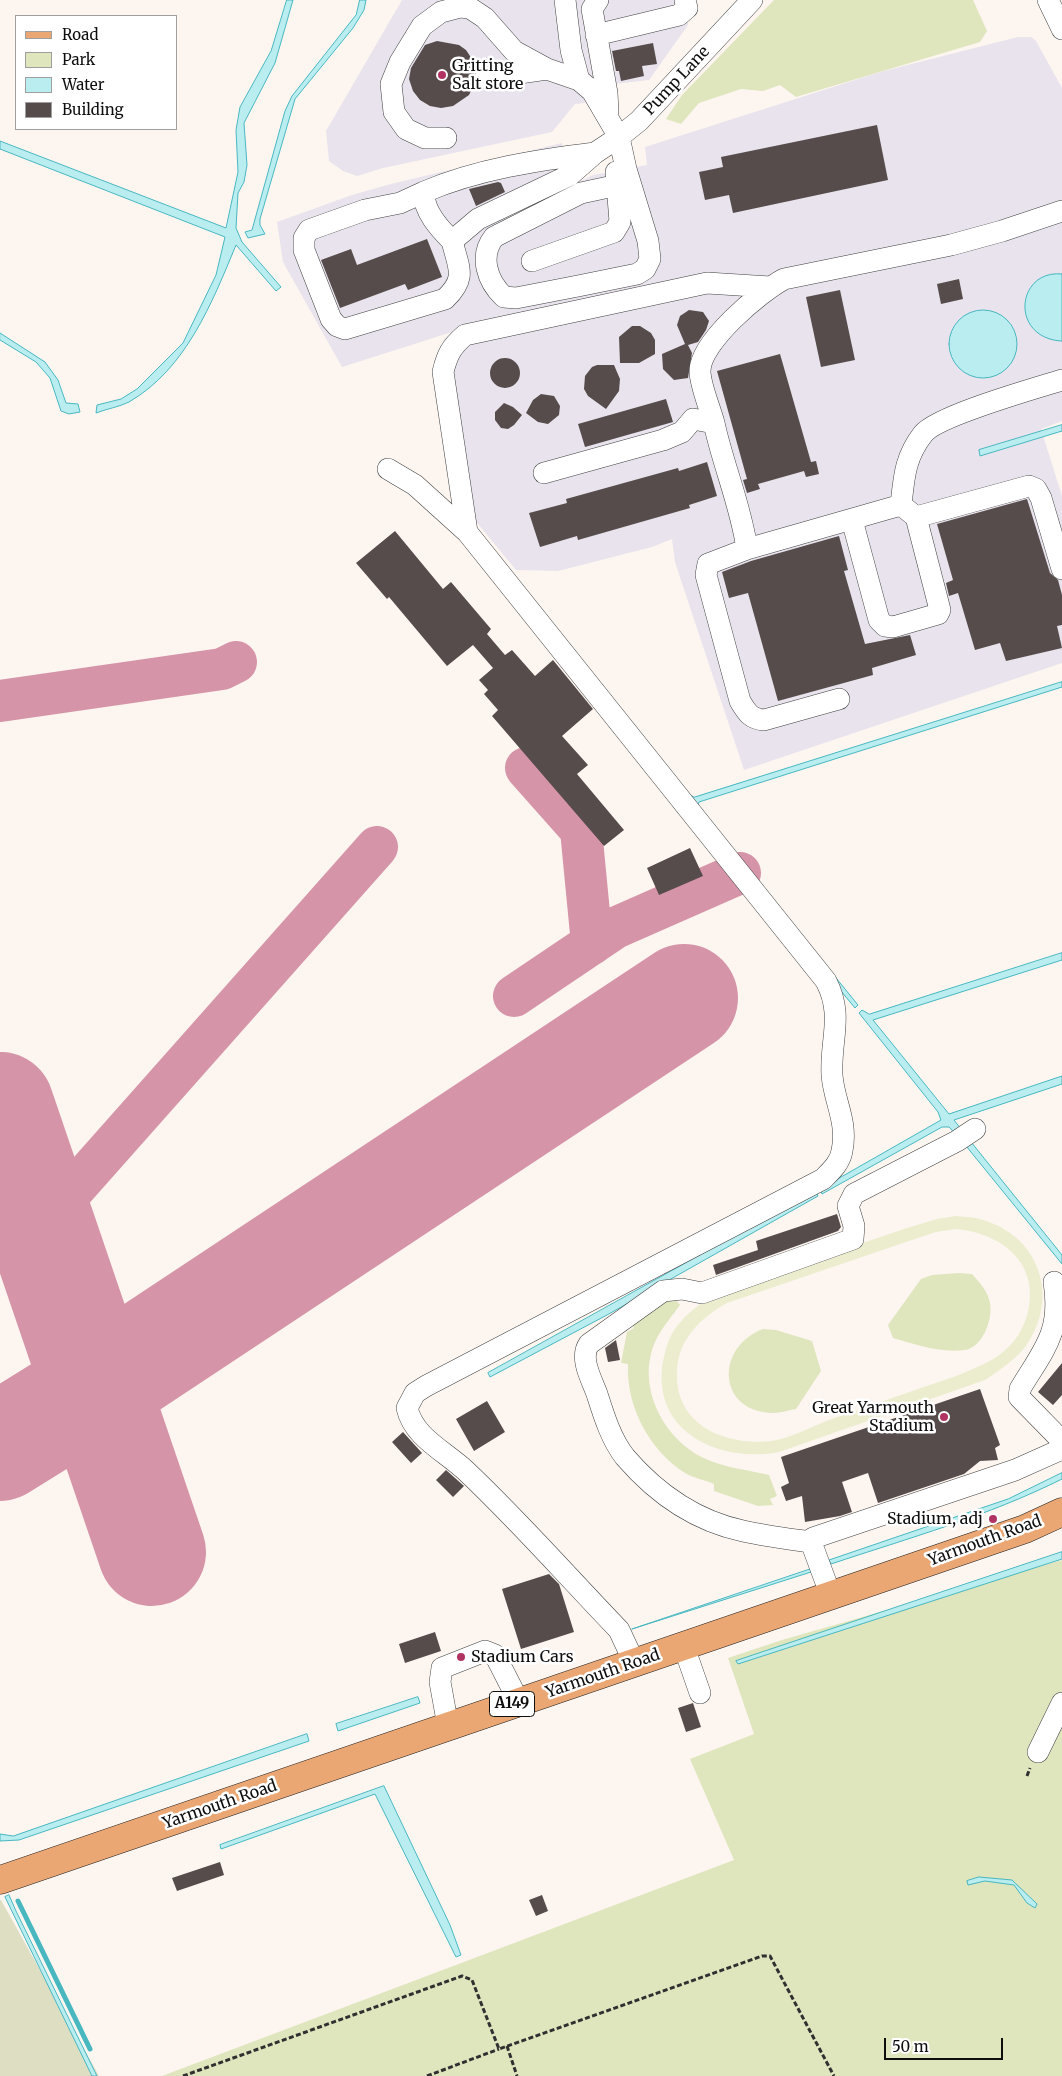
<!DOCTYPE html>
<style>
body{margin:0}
#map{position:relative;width:1062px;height:2076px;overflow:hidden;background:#fdf6f0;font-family:Merriweather,serif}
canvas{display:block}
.legend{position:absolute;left:15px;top:15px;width:162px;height:115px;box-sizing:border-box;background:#fff;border:1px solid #9f9f9f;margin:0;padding:6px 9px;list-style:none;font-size:15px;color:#0e0e0e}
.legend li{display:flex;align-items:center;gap:10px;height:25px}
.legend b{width:25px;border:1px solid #9f9f9f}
.scale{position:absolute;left:884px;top:2038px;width:119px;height:22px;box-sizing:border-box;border:2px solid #0e0e0e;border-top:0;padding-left:6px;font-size:15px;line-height:18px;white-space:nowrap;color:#0e0e0e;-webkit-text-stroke:4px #fff;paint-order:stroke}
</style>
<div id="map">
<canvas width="1062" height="2076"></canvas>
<ul class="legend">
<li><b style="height:6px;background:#eba773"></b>Road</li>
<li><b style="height:14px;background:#dfe5bd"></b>Park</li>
<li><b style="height:14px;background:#b9edf0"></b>Water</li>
<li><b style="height:14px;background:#554c4b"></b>Building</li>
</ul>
<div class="scale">50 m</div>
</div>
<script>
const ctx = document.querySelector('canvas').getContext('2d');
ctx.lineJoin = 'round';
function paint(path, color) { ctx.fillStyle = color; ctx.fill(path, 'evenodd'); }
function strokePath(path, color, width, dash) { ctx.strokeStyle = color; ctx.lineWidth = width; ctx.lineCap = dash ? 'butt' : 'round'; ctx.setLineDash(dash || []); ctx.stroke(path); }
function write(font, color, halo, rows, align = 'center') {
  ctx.font = font + ' Merriweather,serif'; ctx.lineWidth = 5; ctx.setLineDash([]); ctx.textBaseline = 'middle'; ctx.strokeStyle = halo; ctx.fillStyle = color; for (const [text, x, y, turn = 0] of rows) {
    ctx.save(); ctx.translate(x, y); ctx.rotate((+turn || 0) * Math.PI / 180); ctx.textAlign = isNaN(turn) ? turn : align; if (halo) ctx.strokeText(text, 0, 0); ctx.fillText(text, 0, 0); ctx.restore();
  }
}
paint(new Path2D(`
 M 402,0 L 692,0 L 687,6 L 688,25 L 649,80 L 596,86 L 585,103 L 575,104 L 552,132 L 383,168 L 357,176 L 343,171 L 329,161 L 326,131 Z
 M 1018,37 L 1031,37 L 1036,41 L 1062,88 L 1062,421 L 1041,429 L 1062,496 L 1062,663 L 744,770 L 675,562 L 672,539 L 652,547 L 558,571 L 516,570 L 450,490 L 433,372 L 436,358 L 444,339 L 452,332 L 342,367 L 283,262 L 277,222 L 352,195 L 387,185 L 562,143 L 570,175 L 575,184 L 593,175 L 647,165 L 645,147 L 880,72 Z`), '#e8e3ec');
paint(new Path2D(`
 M 774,0 L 973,0 L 987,31 L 980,42 L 796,97 L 780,85 L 763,91 L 741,89 L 699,103 L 681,124 L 666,119 L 682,95 Z
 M 959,1273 L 972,1274 C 979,1282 988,1291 990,1303 C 993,1319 983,1347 965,1350 C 940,1353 917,1345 893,1338 L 888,1325 L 921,1279 L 932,1275 Z
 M 670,1293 L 680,1305 C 673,1315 664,1325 658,1336 C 633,1381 662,1440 706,1459 C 725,1468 749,1470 769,1475 L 777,1496 L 770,1499 L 773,1505 L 758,1506 L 714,1491 L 714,1484 C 705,1480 693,1478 685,1473 C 649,1450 626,1406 628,1364 L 621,1363 L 627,1332 L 634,1328 L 630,1320 Z
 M 763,1329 L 776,1330 L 812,1341 L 821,1371 L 796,1409 C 789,1410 780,1413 773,1413 C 717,1412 715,1347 763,1329 Z
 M 1062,1560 L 1062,2076 L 162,2076 L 734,1860 L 690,1759 L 754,1734 L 728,1658 L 782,1640 Z`), '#dfe5bd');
paint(new Path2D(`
 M 0,1900 L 1,1900 L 99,2076 L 0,2076 Z`), '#dedec3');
paint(new Path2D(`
 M 956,1216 C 965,1217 975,1217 983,1220 C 1040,1237 1060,1297 1026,1346 C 1015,1360 1000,1370 985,1380 L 779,1452 C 723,1463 655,1435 662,1368 C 664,1354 668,1336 678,1325 C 692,1307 710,1297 730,1288 L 907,1228 L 937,1219 ZM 956,1229 C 999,1233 1037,1260 1029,1307 C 1026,1324 1017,1341 1003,1352 C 990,1363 974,1368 959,1375 C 915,1390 872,1405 829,1420 C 811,1427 790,1438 772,1441 C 724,1446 674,1425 677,1370 C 679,1338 701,1318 727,1303 L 906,1242 L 936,1232 Z`), '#ecedce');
const water = new Path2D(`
 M 287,0 L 293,0 L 275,63 L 244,123 L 247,165 L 244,182 L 238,193 L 236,228 L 242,242 L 281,287 L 276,291 L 236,245 C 212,303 186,369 129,402 C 119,407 106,409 96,413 L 97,405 L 121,399 L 137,389 L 183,343 L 216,275 L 225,237 L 0,149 L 0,141 L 226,228 L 238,172 L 236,130 L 240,107 L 271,51 Z
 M 360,0 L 366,0 L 364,10 L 353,28 L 295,99 L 260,219 L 260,225 L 265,234 L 248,238 L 245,232 L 252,230 L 285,111 L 292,96 L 356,15 Z
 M 1062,274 L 1062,341 L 1060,341 C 1009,336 1017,269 1062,274 Z
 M949 344a34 34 0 1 1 68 0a34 34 0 1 1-68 0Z
 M 0,333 L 45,362 L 58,380 L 66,403 L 78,404 L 80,412 L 69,414 L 61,411 L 50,378 L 36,362 L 0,340 Z
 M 1062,425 L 1062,431 L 980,456 L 979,450 Z
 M 1062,682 L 1062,687 L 699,802 L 697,807 L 858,1005 L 855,1008 L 697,817 L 686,793 L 694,797 Z
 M 1062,953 L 1062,960 L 873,1020 L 949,1114 L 1062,1076 L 1062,1084 L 954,1120 L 965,1134 L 959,1138 L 949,1127 L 942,1127 L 822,1194 L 820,1189 L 941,1120 L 938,1112 L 859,1013 L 862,1010 L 869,1014 Z
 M 967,1137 L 1062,1255 L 1062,1264 L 962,1141 Z
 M 816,1191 L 818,1196 L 607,1315 L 490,1377 L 488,1373 Z
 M 1062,1473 L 1062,1479 C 988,1516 909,1538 831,1564 L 829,1560 L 1008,1499 Z
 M 1062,1552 L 1062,1559 L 738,1664 L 736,1661 Z
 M 811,1569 L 811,1572 L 632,1629 Z
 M 418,1697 L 420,1703 L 338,1731 L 336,1724 Z
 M 307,1734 L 309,1741 L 19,1840 L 0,1841 L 0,1834 L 13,1836 Z
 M 384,1786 L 450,1925 L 461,1955 L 456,1957 L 375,1794 L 221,1849 L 220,1845 Z
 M 979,1877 L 1012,1880 L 1037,1904 L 1035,1908 L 1027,1903 L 1014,1885 L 985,1881 L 968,1885 L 967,1881 Z
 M 9,1895 L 16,1911 L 97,2076 L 92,2076 L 5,1897 Z`);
paint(water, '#b9edf0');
strokePath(water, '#48b7c0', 1);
strokePath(new Path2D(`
 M 18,1901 L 90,2049`), '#48b7c0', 5);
strokePath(new Path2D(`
 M 0,701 L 222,669 L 236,662
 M 526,768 L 581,830 L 592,944
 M 514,996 L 615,928 L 740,873
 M 41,1226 L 377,847`), '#d694a9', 42);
strokePath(new Path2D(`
 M 0,1106 L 152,1552
 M 0,1447 L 95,1388 L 684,998`), '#d694a9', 108);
paint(new Path2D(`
 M 437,41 L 459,45 L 466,50 L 474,62 L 474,85 L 469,95 L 453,106 L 441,108 L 430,106 L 420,100 L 413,91 L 409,79 L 411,68 L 425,45 Z
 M 653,43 L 657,64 L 642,66 L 644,76 L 621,81 L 619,71 L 616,71 L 612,51 Z
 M 877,125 L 888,180 L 733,213 L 729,195 L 705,200 L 699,172 L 723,167 L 721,157 Z
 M 498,182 L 501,183 L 505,192 L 476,206 L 469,189 Z
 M 427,239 L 442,277 L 408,290 L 405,284 L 340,308 L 321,260 L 351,249 L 357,265 Z
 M 959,279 L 963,299 L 941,304 L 937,284 Z
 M 840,290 L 855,360 L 821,367 L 806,297 Z
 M 689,310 L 703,312 L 709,321 L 706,330 L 698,342 L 688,345 L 692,353 L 688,378 L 674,380 L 663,369 L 662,354 L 685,344 L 677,325 L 680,316 Z
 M 632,326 L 640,326 L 651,333 L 655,340 L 655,354 L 639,363 L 620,363 L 619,337 Z
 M 780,354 L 811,462 L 816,461 L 819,474 L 806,477 L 804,471 L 758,484 L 760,489 L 747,493 L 743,480 L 747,479 L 717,371 Z
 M490 373a15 15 0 1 1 30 0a15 15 0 1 1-30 0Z
 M 597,365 L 614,365 L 620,379 L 619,391 L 606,409 L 588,396 L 584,389 L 585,376 L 592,367 Z
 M 541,394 L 554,396 L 560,406 L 559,415 L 548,424 L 538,422 L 526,413 L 533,400 Z
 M 666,399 L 673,422 L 585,447 L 578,424 Z
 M 504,403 L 513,407 L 522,415 L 514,425 L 508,429 L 501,428 L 495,420 L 495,412 Z
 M 707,462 L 717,496 L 689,505 L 690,508 L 578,540 L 577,536 L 540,547 L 529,513 L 567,503 L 566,499 L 678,468 L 679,471 Z
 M 1027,499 L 1050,573 L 1058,580 L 1062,595 L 1062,625 L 1057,626 L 1062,648 L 1006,661 L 1000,643 L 975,650 L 958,593 L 949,596 L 946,583 L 953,580 L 937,524 Z
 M 395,531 L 443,589 L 451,582 L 491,629 L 487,634 L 505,655 L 512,650 L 535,676 L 553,660 L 593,709 L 562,736 L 588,765 L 577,774 L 624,830 L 604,846 L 492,716 L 498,710 L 484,694 L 488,690 L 479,680 L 493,668 L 473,645 L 447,666 L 389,597 L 387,599 L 356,563 Z
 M 839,536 L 848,570 L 844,571 L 865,644 L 910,635 L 916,655 L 872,668 L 873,675 L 778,701 L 748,593 L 729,598 L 722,572 L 751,561 Z
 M 690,848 L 703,876 L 659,895 L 647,868 Z
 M 837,1214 L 841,1227 L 838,1231 L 716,1275 L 713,1265 L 758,1250 L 756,1241 Z
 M 616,1340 L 620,1360 L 608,1362 L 605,1348 Z
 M 1062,1363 L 1062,1395 L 1053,1405 L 1038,1392 Z
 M 980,1389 L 1000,1445 L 995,1448 L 998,1460 L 980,1461 L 964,1474 L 878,1503 L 868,1473 L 842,1482 L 852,1512 L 840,1516 L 805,1522 L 802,1496 L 786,1501 L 781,1487 L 789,1483 L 781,1457 Z
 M 487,1401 L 505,1432 L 474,1451 L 456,1419 Z
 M 403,1432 L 422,1453 L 411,1463 L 392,1442 Z
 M 446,1470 L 464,1486 L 453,1497 L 436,1480 Z
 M 549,1574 L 559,1584 L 574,1632 L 521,1649 L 502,1589 Z
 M 435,1632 L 441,1651 L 405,1663 L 399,1644 Z
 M 693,1703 L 701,1727 L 686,1732 L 678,1708 Z
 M 220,1862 L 224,1875 L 177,1891 L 172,1878 Z
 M 542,1895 L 548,1911 L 536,1916 L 529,1900 Z`), '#554c4b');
const minor = new Path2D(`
 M 565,0 L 571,50 L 579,80
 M 598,0 L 592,9 L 607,93 L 608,111
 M 1048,0 L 1062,29
 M 596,35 L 679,15 L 687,8 L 685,0
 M 485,78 L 547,69
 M 446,138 L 425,138 L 406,129 L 394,112 L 391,84 L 400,62 L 422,26 L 441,12 L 460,7 L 470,8 L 485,18 L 514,51 L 547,69 L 579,80 L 592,91 L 619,137 L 626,169 L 648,241 L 650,259 L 645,269 L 637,274 L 578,286 L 516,298 L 504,297 C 487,281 479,256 494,237 L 581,193 L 618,185
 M 595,153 C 538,160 477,169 424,192 C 423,211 440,229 452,241 L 478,219 L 570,175 L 595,153 L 619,137 L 639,121 L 752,0
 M 424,192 L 400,203 L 365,210 L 309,230 L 304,238 L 304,250 L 331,319 L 337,326 L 345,329 L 445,299 C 467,278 459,269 452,241
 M 532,261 L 614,232 L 620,222 L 616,172
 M 714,423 C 723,465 741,506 747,549 L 901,505 C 904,477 905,457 923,434 C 937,416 1036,388 1062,380
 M 388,469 L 415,485 L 467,532 L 826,981 C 844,1016 830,1039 832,1075 C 834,1102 848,1121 842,1151 C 840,1163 831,1171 823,1179 L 426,1386 L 415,1393 L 407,1408 C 414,1438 445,1451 466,1471 C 519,1521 568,1577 619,1630 L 634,1662
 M 544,473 L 663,440 L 682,432 L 693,419 L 714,423 C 710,408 700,385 700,371 C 700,342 760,292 784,279 L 951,245 L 1002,231 L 1062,211
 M 916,517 L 1029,486 L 1036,489 L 1041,498 L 1062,569
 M 852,520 L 879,620 L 885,626 L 893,627 L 938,614 L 940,610 L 916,517 L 901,505
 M 467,532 L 443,372 C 447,355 451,347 465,335 L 707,283 L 770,287
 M 747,549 L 708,564 L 706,575 L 740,701 C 747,713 751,719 764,720 L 839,699
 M 1054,1282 C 1062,1332 1044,1349 1020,1389 L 1019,1397 L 1062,1441
 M 811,1542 C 788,1539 765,1536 743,1531 C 696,1521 656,1493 625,1457 C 611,1439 604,1416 597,1394 C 592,1380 579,1358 589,1344 L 663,1291 L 682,1289 L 702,1293 L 853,1239 L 854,1226 L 848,1206 L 854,1194 L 957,1141 L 975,1129
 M 831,1596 L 811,1542 L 813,1538 L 1015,1470 L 1062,1449
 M 684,1647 L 700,1693
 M 448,1726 L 440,1682 L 442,1668 L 485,1651 L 495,1655 L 519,1702
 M 1038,1752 L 1062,1703`);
const major = new Path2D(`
 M 0,1880 L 1025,1529 L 1062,1512`);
strokePath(minor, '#414141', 22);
strokePath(major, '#1f1f1f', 29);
strokePath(new Path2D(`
 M 1027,1776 L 1030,1768
 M 507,2046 L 517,2076
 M 183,2076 L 462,1976 L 472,1980 L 499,2049 L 762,1956 L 770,1956 L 834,2076
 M 427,2076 L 499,2049`), '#303030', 3, [5, 2.5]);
strokePath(minor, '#fff', 21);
strokePath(major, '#eba773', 28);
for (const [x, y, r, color] of [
 [442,75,5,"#b03362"],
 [944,1417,5,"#b03362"],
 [993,1519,5,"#b03362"],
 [461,1657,5,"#b03362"]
]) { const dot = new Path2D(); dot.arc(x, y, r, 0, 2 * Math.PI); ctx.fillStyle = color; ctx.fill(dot); strokePath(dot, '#fff', 2); }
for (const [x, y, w] of [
 [512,1704,45]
]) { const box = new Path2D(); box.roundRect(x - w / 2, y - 12.5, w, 25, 4); ctx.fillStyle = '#fff'; ctx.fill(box); strokePath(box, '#0e0e0e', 1); }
write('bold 15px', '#0e0e0e', null, [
 ["A149",512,1704]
]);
write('16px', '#0e0e0e', '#fff', [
 ["Gritting",452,66],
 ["Salt store",452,84],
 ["Great Yarmouth",934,1408,"right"],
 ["Stadium",934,1426,"right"],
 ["Stadium, adj",983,1519,"right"],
 ["Stadium Cars",471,1657]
], 'left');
write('16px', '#0e0e0e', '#fff', [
 ["Pump Lane",677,81,-47],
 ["Yarmouth Road",985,1541,-20],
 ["Yarmouth Road",603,1674,-19],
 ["Yarmouth Road",220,1805,-19]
]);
</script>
